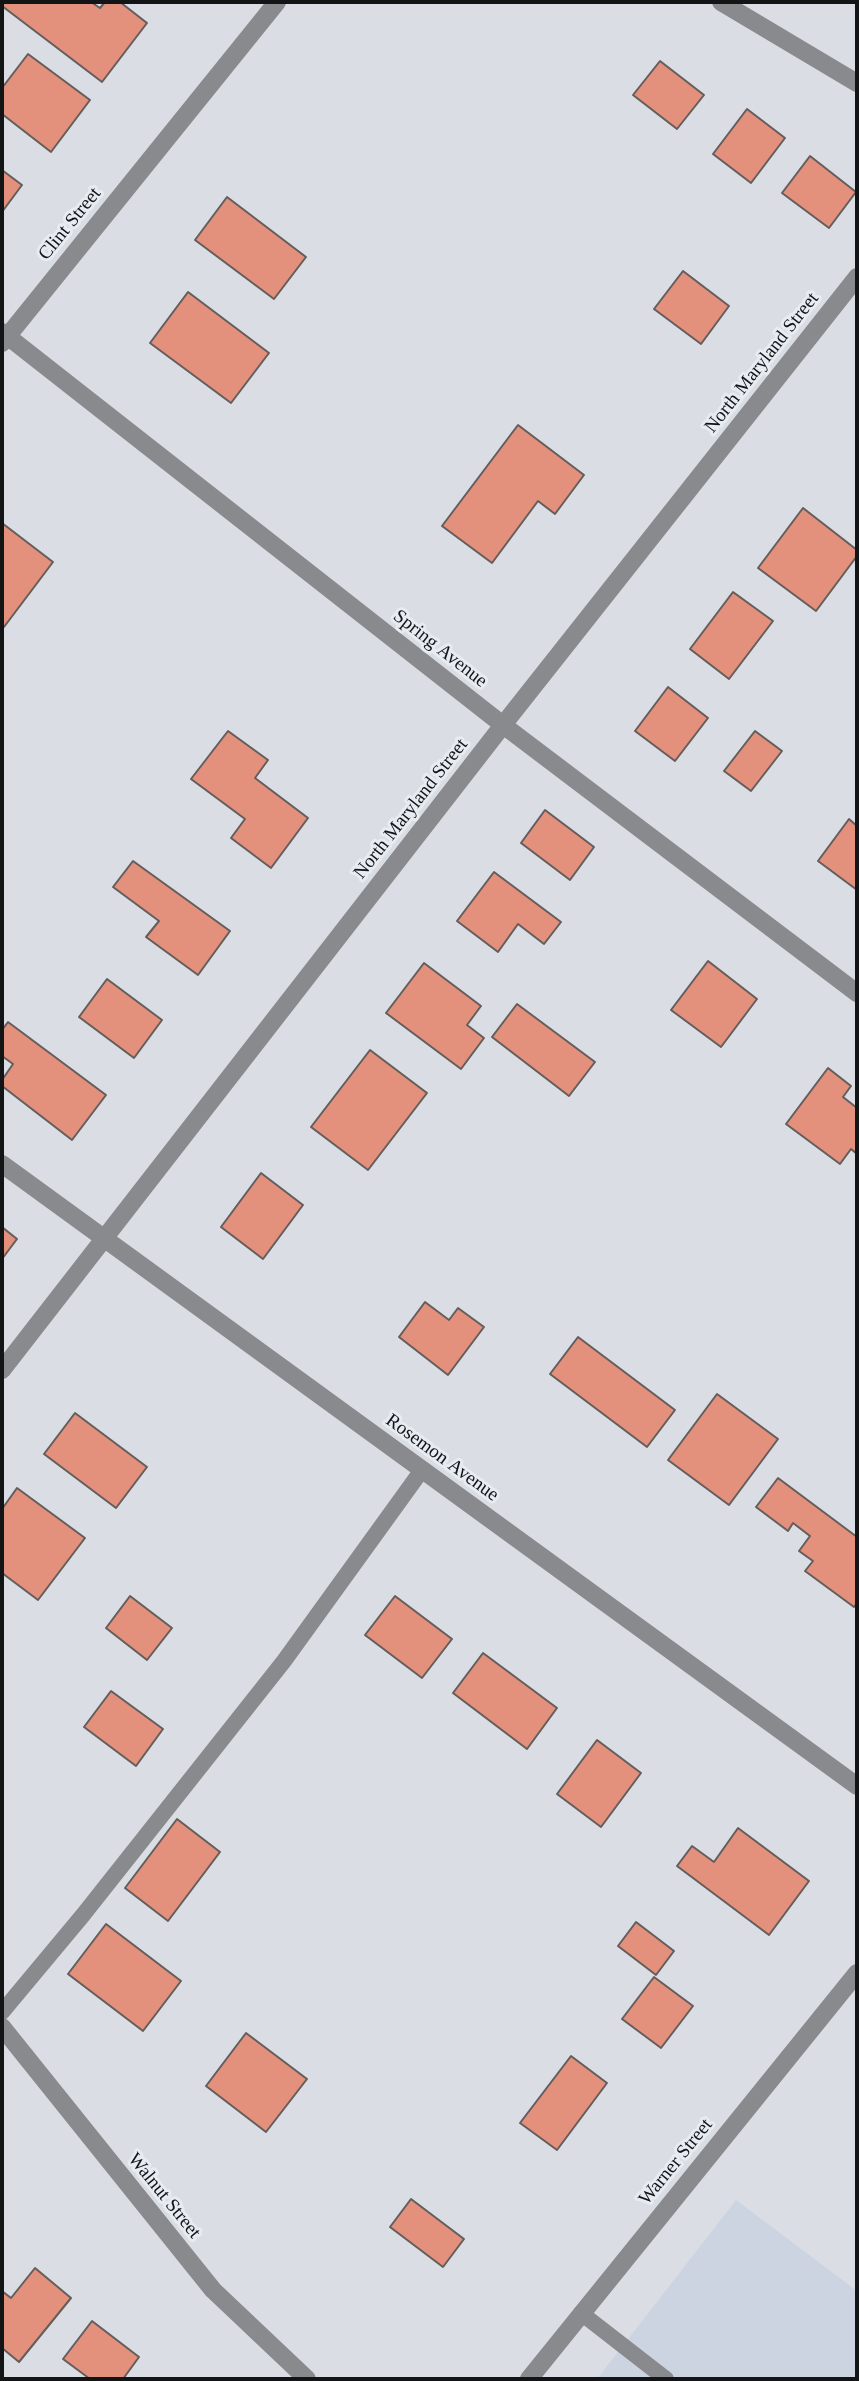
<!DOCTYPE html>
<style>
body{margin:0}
#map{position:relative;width:859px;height:2381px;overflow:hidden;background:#dadee4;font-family:Georgia,serif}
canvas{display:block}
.frame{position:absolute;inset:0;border:4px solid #121416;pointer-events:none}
</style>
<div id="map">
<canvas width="859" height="2381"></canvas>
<div class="frame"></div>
</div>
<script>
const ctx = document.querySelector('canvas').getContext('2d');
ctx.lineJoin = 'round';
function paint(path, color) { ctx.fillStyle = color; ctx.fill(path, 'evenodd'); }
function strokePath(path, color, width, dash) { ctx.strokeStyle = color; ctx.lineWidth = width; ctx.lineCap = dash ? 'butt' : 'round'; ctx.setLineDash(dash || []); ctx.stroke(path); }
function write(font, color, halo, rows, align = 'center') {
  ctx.font = font + ' Georgia,serif'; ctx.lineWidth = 6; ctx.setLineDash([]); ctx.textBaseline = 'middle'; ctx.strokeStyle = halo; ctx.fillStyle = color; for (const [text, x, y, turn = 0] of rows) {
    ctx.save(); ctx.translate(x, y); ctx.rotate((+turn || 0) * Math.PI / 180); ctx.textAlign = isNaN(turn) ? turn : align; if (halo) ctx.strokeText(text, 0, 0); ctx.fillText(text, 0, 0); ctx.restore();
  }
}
paint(new Path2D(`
 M 736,2200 L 857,2291 L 857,2379 L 597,2379 Z`), '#cbd4e0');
const building = new Path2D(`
 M 2,2 L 91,2 L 100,8 L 105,2 L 120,2 L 147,23 L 102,82 L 2,6 Z
 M 28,54 L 90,100 L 51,152 L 2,114 L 2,88 Z
 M 660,61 L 704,95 L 677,129 L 633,95 Z
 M 747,109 L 785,138 L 751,183 L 713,154 Z
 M 810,156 L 856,192 L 829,228 L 782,193 Z
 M 2,170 L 22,185 L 2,212 Z
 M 227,197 L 306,257 L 274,299 L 195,240 Z
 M 683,271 L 729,306 L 701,344 L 654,309 Z
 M 188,292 L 269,353 L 231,403 L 150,343 Z
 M 518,425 L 584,475 L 555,514 L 538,501 L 492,563 L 442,526 Z
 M 803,508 L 857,550 L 857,556 L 816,611 L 758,568 Z
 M 2,523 L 53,562 L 4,627 L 2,625 Z
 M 733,592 L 773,621 L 729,679 L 690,649 Z
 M 668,687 L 708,718 L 675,761 L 635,731 Z
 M 228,731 L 268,760 L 255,778 L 308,818 L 271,868 L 231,838 L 245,819 L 191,779 Z
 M 755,731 L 782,751 L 751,791 L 724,771 Z
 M 545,810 L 594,847 L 570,880 L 521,843 Z
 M 849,819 L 857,826 L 857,890 L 818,861 Z
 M 133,861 L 230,931 L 198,975 L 146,937 L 159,921 L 113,887 Z
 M 494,872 L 561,922 L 544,944 L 518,924 L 498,952 L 457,921 Z
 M 708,961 L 757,999 L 721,1047 L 671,1010 Z
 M 424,963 L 481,1006 L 467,1025 L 484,1038 L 461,1069 L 386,1013 Z
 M 107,979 L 162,1020 L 134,1058 L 79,1017 Z
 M 517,1004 L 595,1062 L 569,1096 L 492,1037 Z
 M 8,1022 L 106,1095 L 72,1140 L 2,1086 L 2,1080 L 13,1064 L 2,1056 L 2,1030 Z
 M 370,1050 L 427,1093 L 368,1170 L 311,1127 Z
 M 828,1068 L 851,1086 L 843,1097 L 857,1108 L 857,1154 L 851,1149 L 840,1164 L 786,1124 Z
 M 261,1173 L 303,1205 L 263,1259 L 221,1227 Z
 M 2,1227 L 17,1239 L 2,1259 Z
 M 425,1302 L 449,1320 L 458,1308 L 484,1327 L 448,1375 L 399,1337 Z
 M 578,1337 L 675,1410 L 647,1447 L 550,1374 Z
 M 717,1394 L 778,1439 L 729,1505 L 668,1460 Z
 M 75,1413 L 147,1467 L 116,1508 L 44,1454 Z
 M 778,1478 L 857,1537 L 857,1603 L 854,1607 L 805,1571 L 813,1561 L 799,1551 L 810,1536 L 793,1523 L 788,1531 L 756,1507 Z
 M 17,1488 L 85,1538 L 38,1600 L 2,1573 L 2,1509 Z
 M 130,1596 L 172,1628 L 147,1660 L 106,1628 Z
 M 395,1596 L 452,1639 L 422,1678 L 365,1635 Z
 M 483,1653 L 557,1708 L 527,1749 L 453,1693 Z
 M 111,1691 L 163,1729 L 136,1766 L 84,1727 Z
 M 597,1740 L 641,1773 L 601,1827 L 557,1794 Z
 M 177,1819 L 220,1852 L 168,1921 L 125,1888 Z
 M 738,1828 L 809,1881 L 769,1935 L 677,1866 L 692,1846 L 714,1862 Z
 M 636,1922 L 674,1951 L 656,1975 L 618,1946 Z
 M 106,1924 L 181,1981 L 143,2031 L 68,1974 Z
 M 654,1977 L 693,2006 L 661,2048 L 622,2019 Z
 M 246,2033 L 307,2079 L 266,2132 L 206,2086 Z
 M 571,2056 L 607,2083 L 557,2150 L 520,2123 Z
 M 411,2199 L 464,2239 L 443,2267 L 390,2227 Z
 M 35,2268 L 71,2298 L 19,2362 L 2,2348 L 2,2291 L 11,2298 Z
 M 92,2321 L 139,2357 L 123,2379 L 90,2379 L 63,2359 Z`);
paint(building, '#e3907c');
strokePath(building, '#645d5c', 2);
strokePath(new Path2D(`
 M 2,2012 L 83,1915 L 284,1661 L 422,1470
 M 581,2313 L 666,2379`), '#898a8d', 16);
strokePath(new Path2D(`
 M 721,2 L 857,83
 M 2,332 L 503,725 L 857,993
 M 2,343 L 277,2
 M 2,1164 L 857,1786
 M 2,1370 L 503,725 L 857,277
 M 2,2027 L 213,2290 L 307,2379
 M 529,2379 L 857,1973`), '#898a8d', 18);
write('19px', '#121416', '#e7ecf2', [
 ["Clint Street",70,224,-51],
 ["North Maryland Street",762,363,-52],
 ["Spring Avenue",440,649,38],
 ["North Maryland Street",411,809,-52],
 ["Rosemon Avenue",442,1458,36],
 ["Warner Street",676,2162,-51],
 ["Walnut Street",164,2196,51]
]);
</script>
